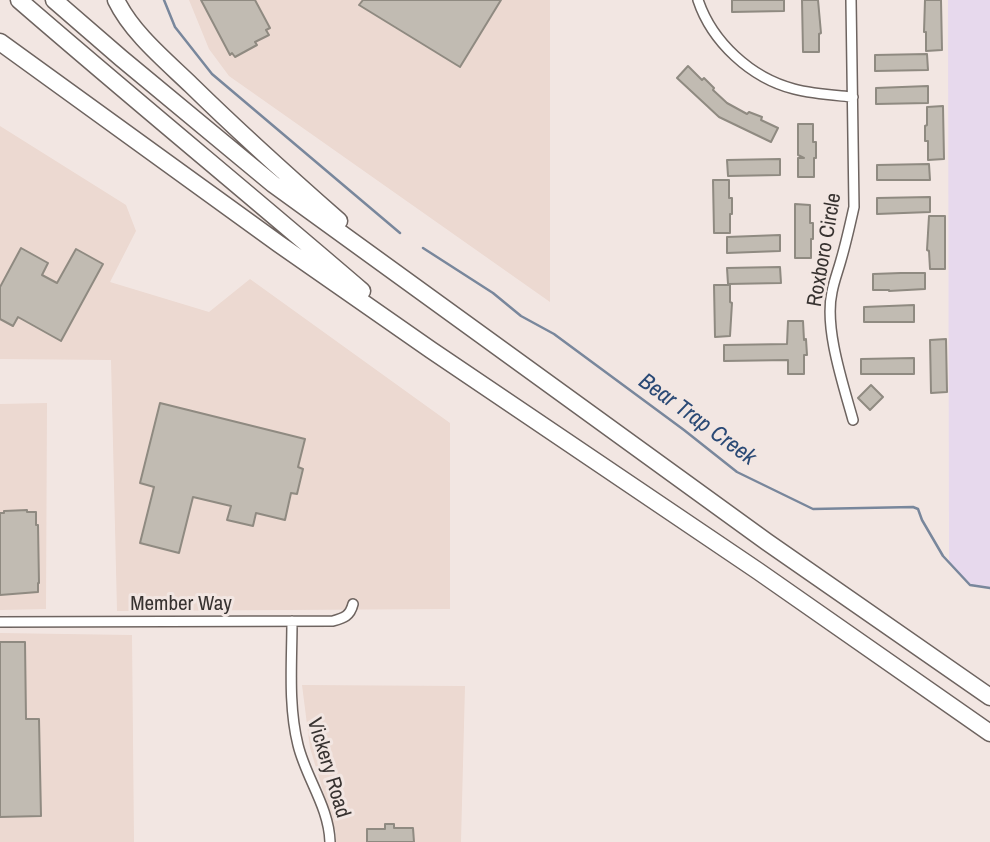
<!DOCTYPE html>
<style>
body{margin:0}
canvas{display:block;background:#f2e6e2}
</style>
<canvas width="990" height="842"></canvas>
<script>
const ctx = document.querySelector('canvas').getContext('2d');
ctx.lineJoin = 'round';
function paint(path, color) { ctx.fillStyle = color; ctx.fill(path, 'evenodd'); }
function strokePath(path, color, width, dash) { ctx.strokeStyle = color; ctx.lineWidth = width; ctx.lineCap = dash ? 'butt' : 'round'; ctx.setLineDash(dash || []); ctx.stroke(path); }
function write(font, color, halo, rows, align = 'center') {
  ctx.font = font + ' "Archivo Narrow",sans-serif'; ctx.lineWidth = 6; ctx.setLineDash([]); ctx.textBaseline = 'middle'; ctx.strokeStyle = halo; ctx.fillStyle = color; for (const [text, x, y, turn = 0] of rows) {
    ctx.save(); ctx.translate(x, y); ctx.rotate((+turn || 0) * Math.PI / 180); ctx.textAlign = isNaN(turn) ? turn : align; if (halo) ctx.strokeText(text, 0, 0); ctx.fillText(text, 0, 0); ctx.restore();
  }
}
paint(new Path2D(`
 M 189,0 L 550,0 L 550,302 L 229,76 L 209,49 Z
 M 0,126 L 126,205 L 136,231 L 110,282 L 209,312 L 250,279 L 450,423 L 450,609 L 117,611 L 111,360 L 0,359 Z
 M 47,403 L 46,609 L 0,610 L 0,404 Z
 M 0,633 L 132,635 L 134,842 L 0,842 Z
 M 302,685 L 465,686 L 461,842 L 336,842 L 336,833 L 310,748 Z`), '#ecd9d1');
paint(new Path2D(`
 M 948,0 L 990,0 L 990,588 L 970,585 L 949,562 Z`), '#e7d9ed');
strokePath(new Path2D(`
 M 164,0 L 175,27 L 212,74 L 400,233
 M 423,248 L 493,293 L 521,316 L 554,334 L 684,430 L 737,472 L 813,509 L 913,507 L 918,509 L 922,520 L 943,556 L 970,585 L 990,588`), '#79879c', 2.5);
const building = new Path2D(`
 M 201,0 L 255,0 L 270,28 L 266,30 L 269,35 L 255,42 L 257,45 L 235,57 L 232,53 L 230,55 Z
 M 363,0 L 501,0 L 460,67 L 359,5 Z
 M 732,0 L 784,0 L 784,11 L 732,12 Z
 M 802,0 L 818,0 L 821,33 L 819,34 L 819,52 L 803,52 Z
 M 925,0 L 941,0 L 942,50 L 926,51 L 926,32 L 924,32 Z
 M 927,54 L 928,70 L 875,71 L 875,55 Z
 M 688,66 L 702,80 L 704,78 L 714,88 L 713,90 L 727,103 L 747,114 L 749,112 L 762,117 L 761,120 L 778,128 L 771,142 L 719,117 L 677,78 Z
 M 928,86 L 928,103 L 876,104 L 876,88 Z
 M 943,106 L 944,159 L 928,160 L 928,141 L 925,141 L 925,126 L 927,125 L 927,107 Z
 M 798,124 L 813,124 L 813,142 L 816,142 L 816,158 L 814,158 L 814,177 L 798,177 L 798,158 L 804,158 L 798,155 Z
 M 780,159 L 780,175 L 728,176 L 727,160 Z
 M 929,164 L 930,180 L 877,180 L 877,165 Z
 M 713,180 L 729,180 L 729,198 L 732,198 L 732,214 L 730,214 L 730,233 L 714,233 Z
 M 930,197 L 930,212 L 877,214 L 877,198 Z
 M 795,204 L 810,205 L 810,223 L 813,223 L 813,239 L 811,239 L 811,258 L 795,258 Z
 M 929,216 L 945,216 L 945,269 L 930,269 L 929,251 L 927,250 Z
 M 780,235 L 780,251 L 727,253 L 727,237 Z
 M 21,248 L 48,263 L 42,275 L 57,283 L 76,249 L 103,264 L 61,341 L 18,317 L 13,326 L 0,319 L 0,287 Z
 M 780,267 L 781,283 L 728,284 L 727,268 Z
 M 901,273 L 925,273 L 925,289 L 889,291 L 889,290 L 873,290 L 873,274 Z
 M 714,285 L 730,285 L 730,302 L 732,303 L 730,336 L 715,337 Z
 M 914,305 L 914,322 L 864,322 L 864,307 Z
 M 788,321 L 803,321 L 804,340 L 806,339 L 807,355 L 804,355 L 804,374 L 788,374 L 788,360 L 724,361 L 724,345 L 787,344 Z
 M 946,339 L 947,392 L 931,393 L 930,340 Z
 M 914,358 L 914,374 L 861,374 L 861,359 Z
 M 871,385 L 883,397 L 870,410 L 858,398 Z
 M 160,403 L 305,439 L 298,467 L 303,469 L 297,494 L 291,493 L 285,520 L 256,513 L 253,526 L 227,520 L 231,506 L 193,497 L 179,553 L 140,543 L 154,487 L 140,483 Z
 M 27,510 L 27,512 L 36,512 L 36,525 L 38,525 L 39,583 L 38,583 L 38,592 L 0,595 L 0,513 L 4,513 L 4,511 Z
 M 0,642 L 25,642 L 26,719 L 39,719 L 41,816 L 0,817 Z
 M 385,824 L 394,824 L 394,828 L 413,828 L 414,842 L 367,842 L 367,829 L 385,829 Z`);
paint(building, '#c1bbb2');
strokePath(building, '#8f8a81', 2);
const street = new Path2D(`
 M 698,0 C 712,42 751,78 794,89 C 813,94 833,95 853,97
 M 851,0 L 854,207 C 850,225 846,243 841,260 C 838,271 834,281 832,292 C 824,328 843,384 853,420
 M 292,621 C 292,662 288,705 298,745 C 306,778 329,807 330,842
 M 0,622 L 333,621 C 344,618 350,616 353,604`);
const highway = new Path2D(`
 M 19,0 C 132,98 248,193 362,291
 M 54,0 L 121,58 L 273,184 L 767,542 L 990,697
 M 116,0 C 132,33 165,60 191,85 C 239,132 289,177 339,221
 M 0,42 L 279,244 L 431,350 L 758,571 L 990,733`);
strokePath(street, '#6e6460', 12);
strokePath(highway, '#6e6460', 19);
strokePath(street, '#fff', 9);
strokePath(highway, '#fff', 16);
write('21px', '#373230', '#f2e6e2', [
 ["Roxboro Circle",825,250,-80],
 ["Member Way",181,604],
 ["Vickery Road",328,768,73]
]);
write('italic 23px', '#2a4975', '#f2e6e2', [
 ["Bear Trap Creek",697,420,36]
]);
</script>
